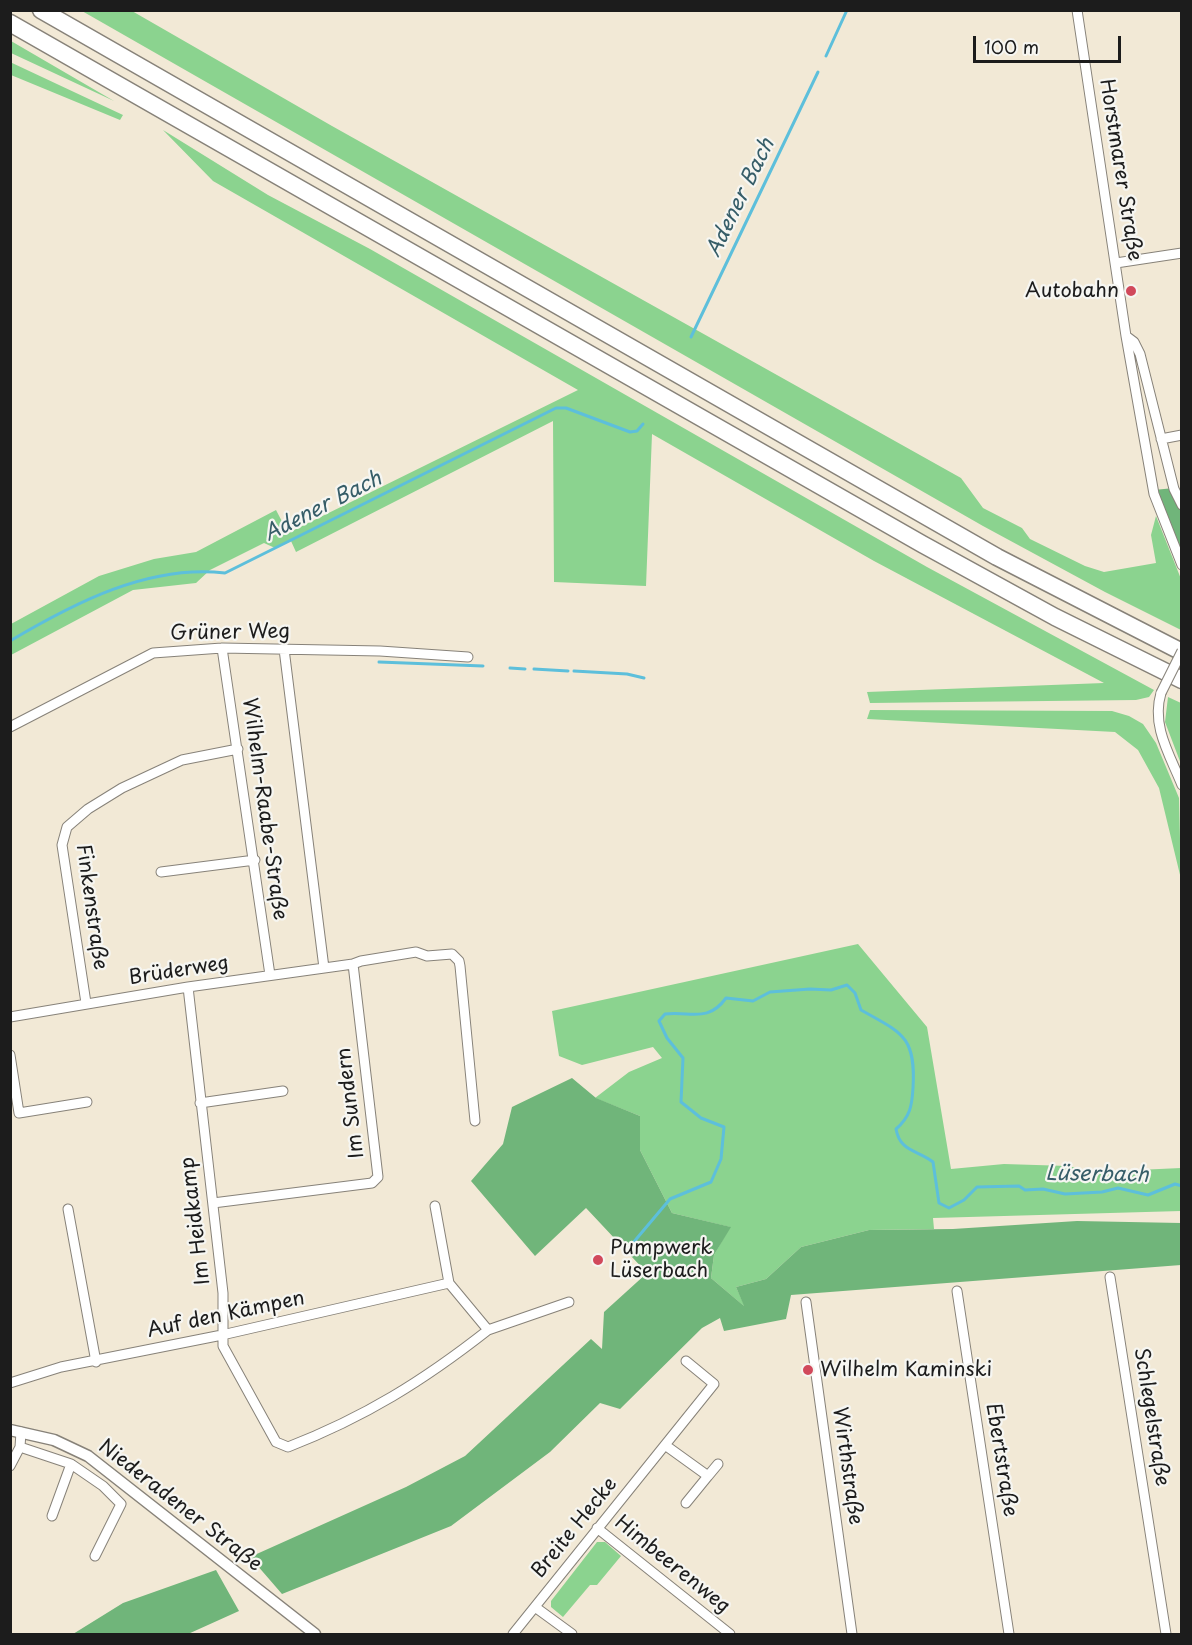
<!DOCTYPE html>
<meta charset="utf-8">
<style>
body{margin:0}
#map{position:relative;width:1192px;height:1645px;overflow:hidden;background:#f2e9d6;font-family:"Playpen Sans",sans-serif}
canvas{display:block}
.frame{position:absolute;inset:0;border:12px solid #1c1c1c;pointer-events:none}
.scale{position:absolute;left:973px;top:36px;width:148px;height:27px;box-sizing:border-box;border:3px solid #1c1c1c;border-top:0;padding-left:8px;font-size:18px;line-height:21px;white-space:nowrap;color:#1c1c1c;-webkit-text-stroke:4px #f6f6f2;paint-order:stroke}
</style>
<div id="map">
<canvas width="1192" height="1645"></canvas>
<div class="frame"></div>
<div class="scale">100 m</div>
</div>
<script>
const ctx = document.querySelector('canvas').getContext('2d');
ctx.lineJoin = 'round';
function paint(path, color) { ctx.fillStyle = color; ctx.fill(path, 'evenodd'); }
function strokePath(path, color, width, dash) { ctx.strokeStyle = color; ctx.lineWidth = width; ctx.lineCap = dash ? 'butt' : 'round'; ctx.setLineDash(dash || []); ctx.stroke(path); }
function write(font, color, halo, rows, align = 'center') {
  ctx.font = font + ' "Playpen Sans",sans-serif'; ctx.lineWidth = 4.5; ctx.setLineDash([]); ctx.textBaseline = 'middle'; ctx.strokeStyle = halo; ctx.fillStyle = color; for (const [text, x, y, turn = 0] of rows) {
    ctx.save(); ctx.translate(x, y); ctx.rotate((+turn || 0) * Math.PI / 180); ctx.textAlign = isNaN(turn) ? turn : align; if (halo) ctx.strokeText(text, 0, 0); ctx.fillText(text, 0, 0); ctx.restore();
  }
}
paint(new Path2D(`
 M 82,11 L 132,11 L 332,126 L 961,478 L 983,508 L 1022,528 L 1030,539 L 1085,566 L 1104,572 L 1156,563 L 1151,535 L 1156,516 L 1181,579 L 1181,630 L 1105,592 L 983,526 Z
 M 11,41 L 114,101 L 11,53 Z
 M 10,62 L 123,115 L 120,120 L 11,75 Z
 M 163,130 L 268,195 L 370,249 L 927,567 L 1154,690 L 1149,697 L 1136,700 L 870,703 L 867,692 L 1104,683 L 874,561 L 652,434 L 646,586 L 554,582 L 553,421 L 296,552 L 291,541 L 275,548 L 264,543 L 210,570 L 196,583 L 133,590 L 11,655 L 11,624 L 99,576 L 154,559 L 196,552 L 276,510 L 288,533 L 578,390 L 213,181 Z
 M 1168,697 L 1181,703 L 1181,764 L 1165,722 Z
 M 870,710 L 1112,711 L 1129,716 L 1143,724 L 1156,743 L 1179,798 L 1181,879 L 1159,788 L 1138,750 L 1115,732 L 867,719 Z
 M 858,944 L 927,1027 L 951,1169 L 1004,1164 L 1068,1166 L 1094,1172 L 1181,1168 L 1181,1211 L 933,1218 L 934,1229 L 869,1230 L 801,1247 L 766,1279 L 736,1287 L 745,1307 L 711,1278 L 714,1255 L 730,1227 L 672,1213 L 640,1150 L 640,1116 L 595,1098 L 629,1072 L 662,1058 L 653,1047 L 582,1065 L 559,1056 L 552,1011 Z
 M 597,1542 L 605,1542 L 621,1556 L 597,1585 L 590,1585 L 563,1617 L 551,1607 L 551,1601 Z`), '#8bd38f');
paint(new Path2D(`
 M 1174,488 L 1181,505 L 1181,565 L 1154,490 Z
 M 572,1078 L 596,1098 L 640,1116 L 640,1150 L 672,1213 L 731,1227 L 714,1255 L 711,1278 L 744,1306 L 736,1287 L 766,1279 L 801,1247 L 869,1230 L 953,1229 L 1077,1221 L 1181,1223 L 1181,1265 L 791,1295 L 786,1319 L 724,1331 L 720,1318 L 702,1328 L 620,1409 L 600,1403 L 550,1452 L 451,1526 L 282,1594 L 250,1557 L 406,1487 L 465,1456 L 591,1339 L 602,1349 L 604,1312 L 647,1273 L 586,1208 L 535,1256 L 471,1181 L 503,1144 L 512,1107 Z
 M 216,1570 L 239,1611 L 188,1634 L 73,1634 L 123,1603 Z`), '#70b57a');
strokePath(new Path2D(`
 M 826,56 L 847,10
 M 691,337 L 818,72
 M 10,641 C 74,603 149,564 225,573 L 556,408 L 566,408 L 630,432 L 637,431 L 643,424
 M 379,662 L 483,666
 M 510,668 L 525,669
 M 534,669 L 568,671
 M 574,671 L 627,674 L 644,678
 M 627,1250 L 670,1199 L 711,1182 L 721,1159 L 724,1127 L 701,1118 L 681,1102 L 683,1058 L 667,1038 L 659,1021 L 665,1014 C 691,1011 708,1023 726,998 L 753,1001 L 770,992 L 810,989 L 831,990 L 847,985 L 855,993 L 861,1010 C 902,1033 916,1036 913,1088 C 912,1106 910,1117 896,1129 C 900,1152 918,1150 933,1162 L 939,1203 L 949,1208 L 964,1200 L 977,1187 L 1019,1186 L 1025,1190 L 1043,1189 L 1065,1194 L 1102,1192 L 1118,1188 L 1148,1195 L 1175,1184 L 1182,1186`), '#5dbfdb', 3);
const minor = new Path2D(`
 M 1077,10 L 1126,336 L 1154,494 L 1182,565
 M 1116,263 L 1182,253
 M 1126,336 L 1134,342 L 1140,354 L 1174,489 L 1182,505
 M 1161,439 L 1182,435
 M 222,648 L 270,975
 M 284,649 L 324,968
 M 1161,693 C 1151,726 1170,755 1182,785
 M 10,727 L 153,653 L 222,648 L 380,651 L 468,657
 M 161,872 L 255,860
 M 188,987 L 223,1293 L 223,1346 L 276,1442 L 288,1447 C 365,1417 423,1381 488,1330
 M 86,1003 L 62,845 L 67,827 L 88,809 L 122,788 L 182,760 L 238,749
 M 10,1017 L 188,987 L 353,964 L 361,961 L 416,952 L 427,956 L 452,954 L 459,961 L 460,966 L 475,1121
 M 10,1055 L 19,1113 L 87,1102
 M 200,1103 L 283,1091
 M 213,1203 L 372,1183 L 378,1177 L 353,964
 M 435,1206 L 449,1283 L 488,1330 L 569,1302
 M 68,1209 L 96,1362
 M 1110,1277 L 1166,1634
 M 957,1291 L 1009,1634
 M 806,1302 L 852,1634
 M 10,1383 L 61,1367 L 222,1335 L 449,1283
 M 665,1445 L 708,1476 L 718,1464
 M 20,1447 L 71,1464 L 52,1516
 M 71,1464 L 103,1486 L 121,1504 L 95,1556
 M 10,1466 L 20,1447 L 21,1432
 M 686,1503 L 708,1476
 M 597,1528 L 730,1634
 M 535,1607 L 572,1634
 M 513,1634 L 714,1384 L 686,1361`);
const tertiary = new Path2D(`
 M 10,1430 L 54,1440 L 88,1456 L 315,1634`);
const motorway = new Path2D(`
 M 41,10 L 997,557 L 1182,652
 M 10,23 L 922,544 L 1055,617 L 1182,680`);
strokePath(minor, '#878279', 11);
strokePath(tertiary, '#878279', 13);
strokePath(motorway, '#878279', 19);
strokePath(minor, '#fff', 9);
strokePath(tertiary, '#fff', 10);
strokePath(motorway, '#fff', 16);
const minorBridge = new Path2D(`
 M 1161,693 L 1182,651`);
strokePath(minorBridge, '#878279', 11, []);
strokePath(minorBridge, '#fff', 9);
for (const [x, y, r, color] of [
 [1131,291,6,"#d1495b"],
 [598,1260,6,"#d1495b"],
 [808,1370,6,"#d1495b"]
]) { const dot = new Path2D(); dot.arc(x, y, r, 0, 2 * Math.PI); ctx.fillStyle = color; ctx.fill(dot); strokePath(dot, '#f6f6f2', 2); }
write('20px', '#1c1c1c', '#f6f6f2', [
 ["Horstmarer Straße",1120,170,81],
 ["Grüner Weg",230,633,-1],
 ["Wilhelm-Raabe-Straße",264,809,82],
 ["Finkenstraße",91,907,82],
 ["Brüderweg",179,971,-9],
 ["Im Sundern",351,1103,-97],
 ["Im Heidkamp",196,1221,-97],
 ["Auf den Kämpen",226,1315,-12],
 ["Schlegelstraße",1151,1417,81],
 ["Ebertstraße",1001,1460,81],
 ["Wirthstraße",847,1466,82],
 ["Niederadener Straße",180,1506,38],
 ["Breite Hecke",575,1528,-51],
 ["Himbeerenweg",672,1565,39]
]);
write('20px', '#1c1c1c', '#f6f6f2', [
 ["Autobahn",1119,291,"right"],
 ["Pumpwerk",610,1248],
 ["Lüserbach",610,1271],
 ["Wilhelm Kaminski",820,1370]
], 'left');
write('italic 21px', '#365d68', '#f6f6f2', [
 ["Adener Bach",741,198,-64],
 ["Adener Bach",323,507,-27],
 ["Lüserbach",1097,1175,1]
]);
</script>
